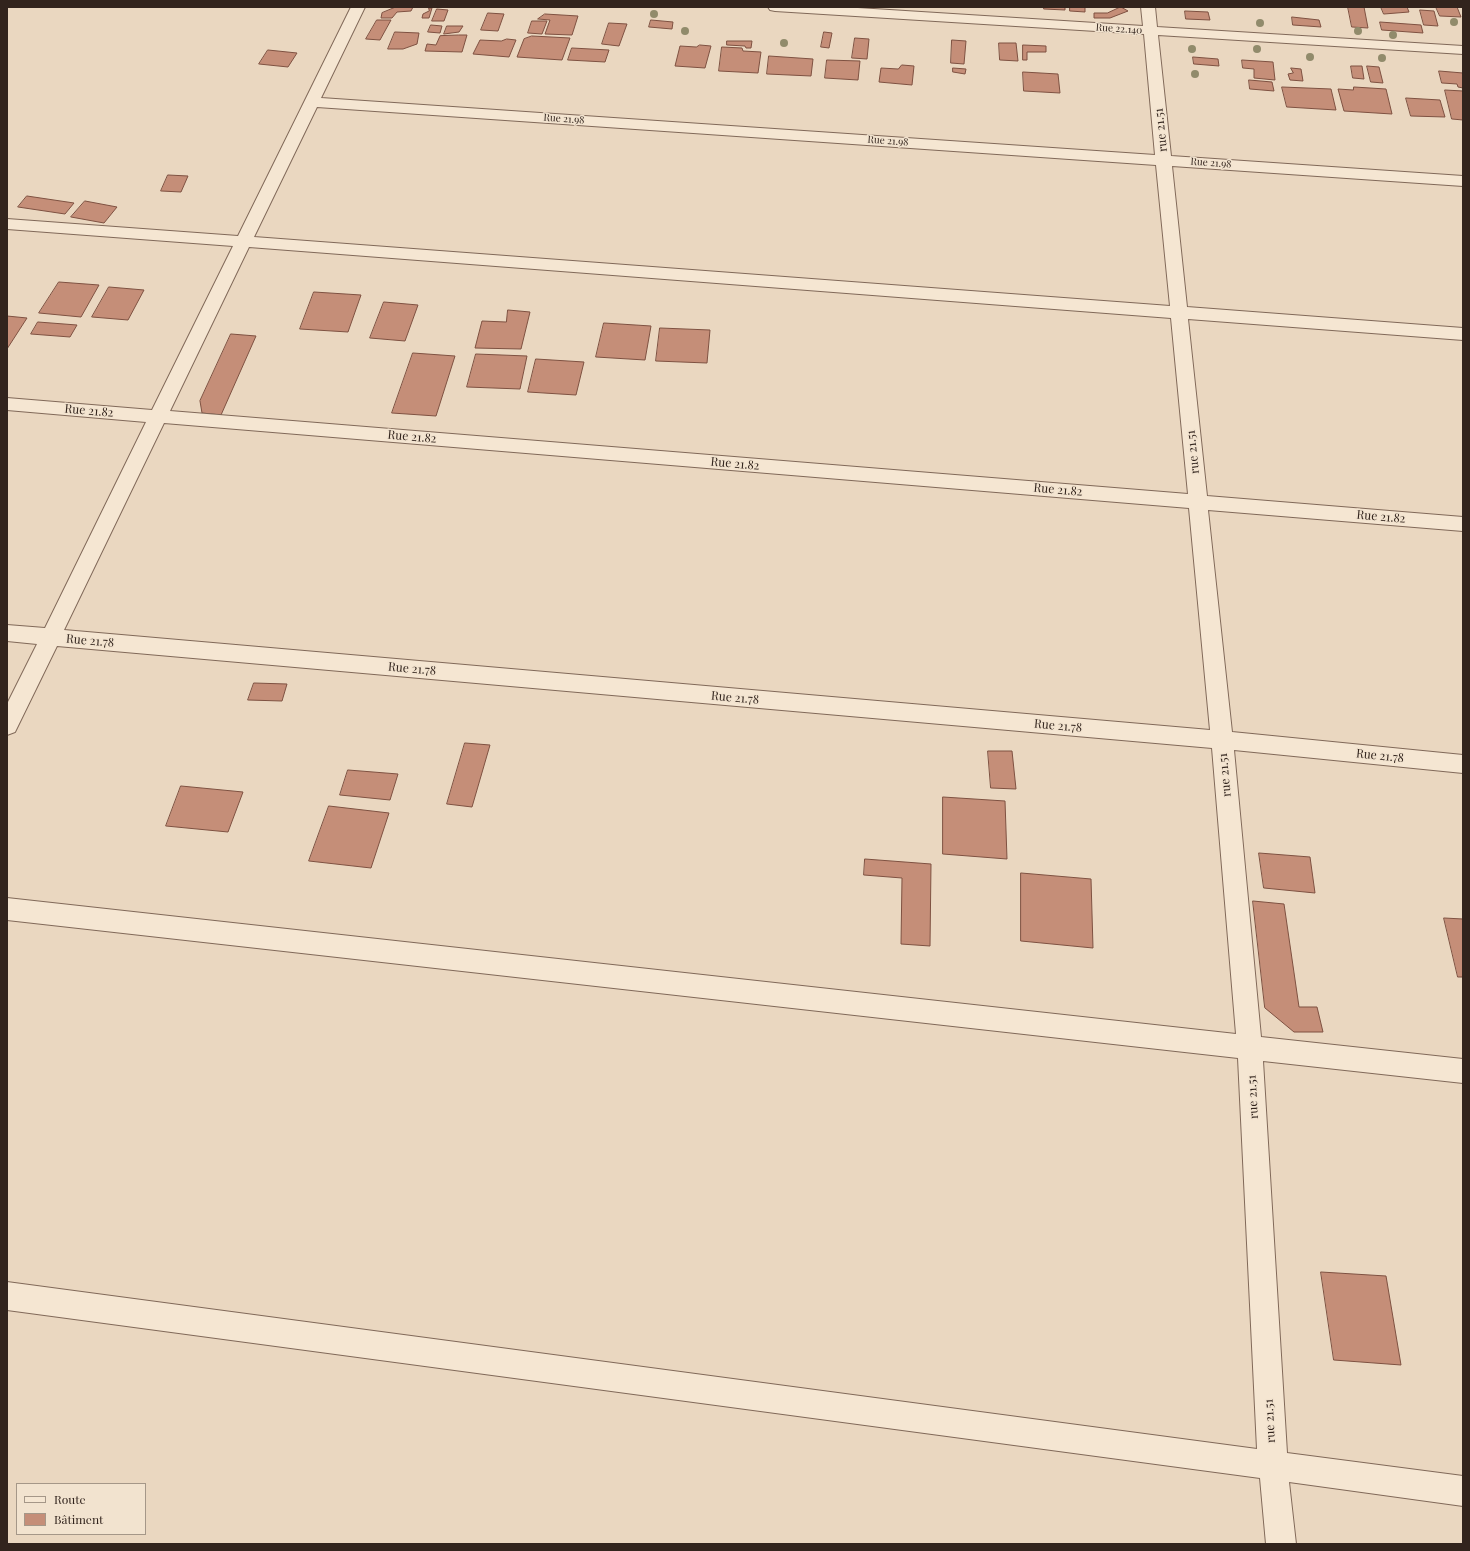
<!DOCTYPE html>
<meta charset="utf-8">
<style>
body{margin:0}
#map{position:relative;width:1470px;height:1551px;overflow:hidden;background:#ead7c0;font-family:"Playfair Display",serif}
canvas{display:block}
.frame{position:absolute;inset:0;border:8px solid #32241d;pointer-events:none}
.legend{position:absolute;left:16px;top:1483px;width:130px;height:52px;box-sizing:border-box;background:#f2e3cf;border:1px solid #a59788;margin:0;padding:5px 7px;list-style:none;font-size:12px;color:#32241d}
.legend li{display:flex;align-items:center;gap:8px;height:20px}
.legend b{width:20px;border:1px solid #a59788}
</style>
<div id="map">
<canvas width="1470" height="1551"></canvas>
<div class="frame"></div>
<ul class="legend">
<li><b style="height:5px;background:#f5e6d2"></b>Route</li>
<li><b style="height:11px;background:#c58e78"></b>Bâtiment</li>
</ul>
</div>
<script>
const ctx = document.querySelector('canvas').getContext('2d');
ctx.lineJoin = 'round';
function paint(path, color) { ctx.fillStyle = color; ctx.fill(path, 'evenodd'); }
function strokePath(path, color, width, dash) { ctx.strokeStyle = color; ctx.lineWidth = width; ctx.lineCap = dash ? 'butt' : 'round'; ctx.setLineDash(dash || []); ctx.stroke(path); }
function write(font, color, halo, rows, align = 'center') {
  ctx.font = font + ' "Playfair Display",serif'; ctx.lineWidth = 3; ctx.setLineDash([]); ctx.textBaseline = 'middle'; ctx.strokeStyle = halo; ctx.fillStyle = color; for (const [text, x, y, turn = 0] of rows) {
    ctx.save(); ctx.translate(x, y); ctx.rotate((+turn || 0) * Math.PI / 180); ctx.textAlign = isNaN(turn) ? turn : align; if (halo) ctx.strokeText(text, 0, 0); ctx.fillText(text, 0, 0); ctx.restore();
  }
}
const building = new Path2D(`
 M 396,7 L 413,7 L 411,11 L 397,12 L 392,18 L 381,18 L 382,13 Z
 M 1044,7 L 1065,7 L 1065,10 L 1044,9 Z
 M 1070,7 L 1085,7 L 1085,12 L 1070,11 Z
 M 1121,7 L 1128,11 L 1110,18 L 1094,18 L 1094,13 L 1107,13 Z
 M 1348,7 L 1364,7 L 1368,28 L 1352,27 Z
 M 1381,7 L 1407,7 L 1409,12 L 1384,14 Z
 M 1436,7 L 1457,7 L 1461,17 L 1440,16 Z
 M 429,8 L 432,8 L 429,18 L 422,18 L 423,14 L 429,11 Z
 M 437,9 L 448,10 L 444,21 L 432,21 Z
 M 1420,10 L 1434,11 L 1438,26 L 1424,25 Z
 M 1185,11 L 1208,12 L 1210,20 L 1186,19 Z
 M 488,13 L 504,14 L 498,31 L 481,30 Z
 M 545,14 L 578,16 L 572,35 L 545,34 L 550,20 L 538,19 Z
 M 1292,17 L 1319,20 L 1321,27 L 1293,25 Z
 M 377,20 L 391,20 L 380,40 L 366,39 Z
 M 651,20 L 673,22 L 672,29 L 649,27 Z
 M 532,21 L 547,21 L 542,34 L 528,33 Z
 M 1380,22 L 1421,25 L 1423,33 L 1382,30 Z
 M 609,23 L 627,24 L 619,46 L 602,44 Z
 M 431,25 L 442,26 L 440,33 L 428,32 Z
 M 447,26 L 463,26 L 459,32 L 444,34 Z
 M 395,32 L 419,33 L 417,44 L 403,49 L 388,49 Z
 M 824,32 L 832,33 L 829,48 L 821,47 Z
 M 459,35 L 467,35 L 462,52 L 425,51 L 427,44 L 436,45 L 440,36 Z
 M 532,36 L 570,38 L 562,60 L 517,57 L 524,39 Z
 M 855,38 L 869,39 L 867,59 L 852,58 Z
 M 507,39 L 516,40 L 509,57 L 473,54 L 480,40 L 501,41 Z
 M 952,40 L 966,41 L 964,64 L 951,63 Z
 M 727,41 L 752,41 L 751,48 L 746,48 L 745,46 L 727,45 Z
 M 999,43 L 1016,43 L 1018,61 L 1000,60 Z
 M 700,45 L 711,46 L 705,68 L 675,66 L 680,46 L 696,47 Z
 M 1023,45 L 1046,46 L 1046,52 L 1027,52 L 1027,60 L 1023,60 Z
 M 722,47 L 742,48 L 743,51 L 761,52 L 758,73 L 719,71 Z
 M 572,48 L 609,50 L 605,62 L 568,60 Z
 M 268,50 L 297,53 L 288,67 L 259,64 Z
 M 769,56 L 813,59 L 811,76 L 767,74 Z
 M 1193,57 L 1218,59 L 1219,66 L 1194,64 Z
 M 827,60 L 860,61 L 858,80 L 825,78 Z
 M 1242,60 L 1273,62 L 1275,80 L 1254,78 L 1254,69 L 1243,68 Z
 M 902,65 L 914,66 L 912,85 L 879,82 L 881,68 L 898,69 Z
 M 1351,66 L 1362,66 L 1364,79 L 1353,78 Z
 M 1367,66 L 1379,67 L 1383,83 L 1371,82 Z
 M 953,68 L 966,69 L 965,74 L 953,72 Z
 M 1291,68 L 1301,69 L 1303,81 L 1290,80 L 1288,74 L 1293,73 Z
 M 1439,71 L 1463,73 L 1463,88 L 1458,87 L 1457,84 L 1442,83 Z
 M 1023,72 L 1058,74 L 1060,93 L 1024,91 Z
 M 1249,80 L 1272,82 L 1274,91 L 1250,89 Z
 M 1282,87 L 1331,89 L 1336,110 L 1287,107 Z
 M 1354,87 L 1386,89 L 1392,114 L 1344,111 L 1338,89 L 1353,90 Z
 M 1445,90 L 1463,91 L 1463,120 L 1452,119 Z
 M 1406,98 L 1440,100 L 1445,117 L 1411,116 Z
 M 168,175 L 188,176 L 181,192 L 161,191 Z
 M 27,196 L 74,203 L 65,214 L 18,207 Z
 M 85,201 L 117,207 L 104,223 L 71,217 Z
 M 59,282 L 99,285 L 81,317 L 39,313 Z
 M 109,287 L 144,290 L 128,320 L 92,317 Z
 M 314,292 L 361,295 L 348,332 L 300,329 Z
 M 384,302 L 418,305 L 405,341 L 370,338 Z
 M 508,310 L 530,312 L 521,349 L 475,348 L 482,321 L 506,322 Z
 M 7,316 L 27,318 L 7,349 Z
 M 38,322 L 77,325 L 70,337 L 31,334 Z
 M 604,323 L 651,326 L 645,360 L 596,357 Z
 M 660,328 L 710,330 L 707,363 L 656,361 Z
 M 231,334 L 256,336 L 221,415 L 202,413 L 200,401 Z
 M 413,353 L 455,356 L 436,416 L 392,413 Z
 M 476,354 L 527,356 L 520,389 L 467,387 Z
 M 536,359 L 584,362 L 576,395 L 528,392 Z
 M 254,683 L 287,684 L 282,701 L 248,700 Z
 M 465,743 L 490,745 L 472,807 L 447,804 Z
 M 988,751 L 1012,751 L 1016,789 L 991,788 Z
 M 348,770 L 398,774 L 390,800 L 340,795 Z
 M 181,786 L 243,792 L 228,832 L 166,826 Z
 M 943,797 L 1005,801 L 1007,859 L 943,854 Z
 M 329,806 L 389,813 L 371,868 L 309,861 Z
 M 1259,853 L 1310,857 L 1315,893 L 1264,888 Z
 M 865,859 L 931,864 L 930,946 L 901,944 L 902,878 L 864,875 Z
 M 1021,873 L 1091,879 L 1093,948 L 1021,941 Z
 M 1253,901 L 1284,904 L 1299,1007 L 1317,1007 L 1323,1032 L 1294,1032 L 1265,1008 Z
 M 1444,918 L 1463,919 L 1463,977 L 1458,977 Z
 M 1321,1272 L 1386,1276 L 1401,1365 L 1334,1360 Z`);
paint(building, '#c58e78');
strokePath(building, '#7e5141', 1);
const minor = new Path2D(`
 M 351,7 L 365,7 L 321,98 L 1155,155 L 1144,34 L 775,11 L 770,10 L 768,7 L 842,7 L 1143,26 L 1141,7 L 1155,7 L 1157,27 L 1463,46 L 1463,54 L 1158,35 L 1171,156 L 1463,176 L 1463,186 L 1172,166 L 1187,307 L 1463,328 L 1463,340 L 1188,319 L 1207,496 L 1463,517 L 1463,531 L 1208,510 L 1232,732 L 1463,755 L 1463,773 L 1234,750 L 1261,1037 L 1463,1059 L 1463,1083 L 1263,1061 L 1287,1453 L 1463,1476 L 1463,1506 L 1289,1482 L 1296,1544 L 1266,1544 L 1260,1478 L 7,1310 L 7,1282 L 1257,1449 L 1238,1058 L 7,920 L 7,898 L 1236,1034 L 1212,748 L 57,646 L 15,732 L 7,735 L 7,704 L 37,644 L 7,641 L 7,625 L 45,628 L 146,422 L 7,410 L 7,398 L 152,410 L 233,246 L 7,229 L 7,219 L 238,236 ZM 317,107 L 1156,165 L 1170,306 L 254,237 ZM 249,247 L 1171,318 L 1188,494 L 170,411 ZM 164,423 L 1189,508 L 1210,730 L 64,630 Z`);
strokePath(minor, '#816959', 2);
paint(minor, '#f5e6d2');
ctx.fillStyle = '#918b6b';
for (const [x, y] of [
 [654,14],
 [1454,22],
 [1260,23],
 [685,31],
 [1358,31],
 [1393,35],
 [784,43],
 [1192,49],
 [1257,49],
 [1310,57],
 [1382,58],
 [1195,74]
]) { ctx.beginPath(); ctx.arc(x, y, 4, 0, 2 * Math.PI); ctx.fill(); }
write('10px', '#32241d', '#f2e3cf', [
 ["Rue 22.140",1119,29,4],
 ["Rue 21.98",564,119,4],
 ["Rue 21.98",888,141,4],
 ["Rue 21.98",1211,163,4]
]);
write('12px', '#32241d', '#f2e3cf', [
 ["rue 21.51",1161,130,-96],
 ["Rue 21.82",89,411,5],
 ["Rue 21.82",412,437,5],
 ["rue 21.51",1193,452,-96],
 ["Rue 21.82",735,464,5],
 ["Rue 21.82",1058,490,5],
 ["Rue 21.82",1381,517,5],
 ["Rue 21.78",90,641,5],
 ["Rue 21.78",412,669,5],
 ["Rue 21.78",735,698,5],
 ["Rue 21.78",1058,726,5],
 ["Rue 21.78",1380,756,6],
 ["rue 21.51",1225,775,-95],
 ["rue 21.51",1253,1097,-93],
 ["rue 21.51",1270,1421,-93]
]);
</script>
